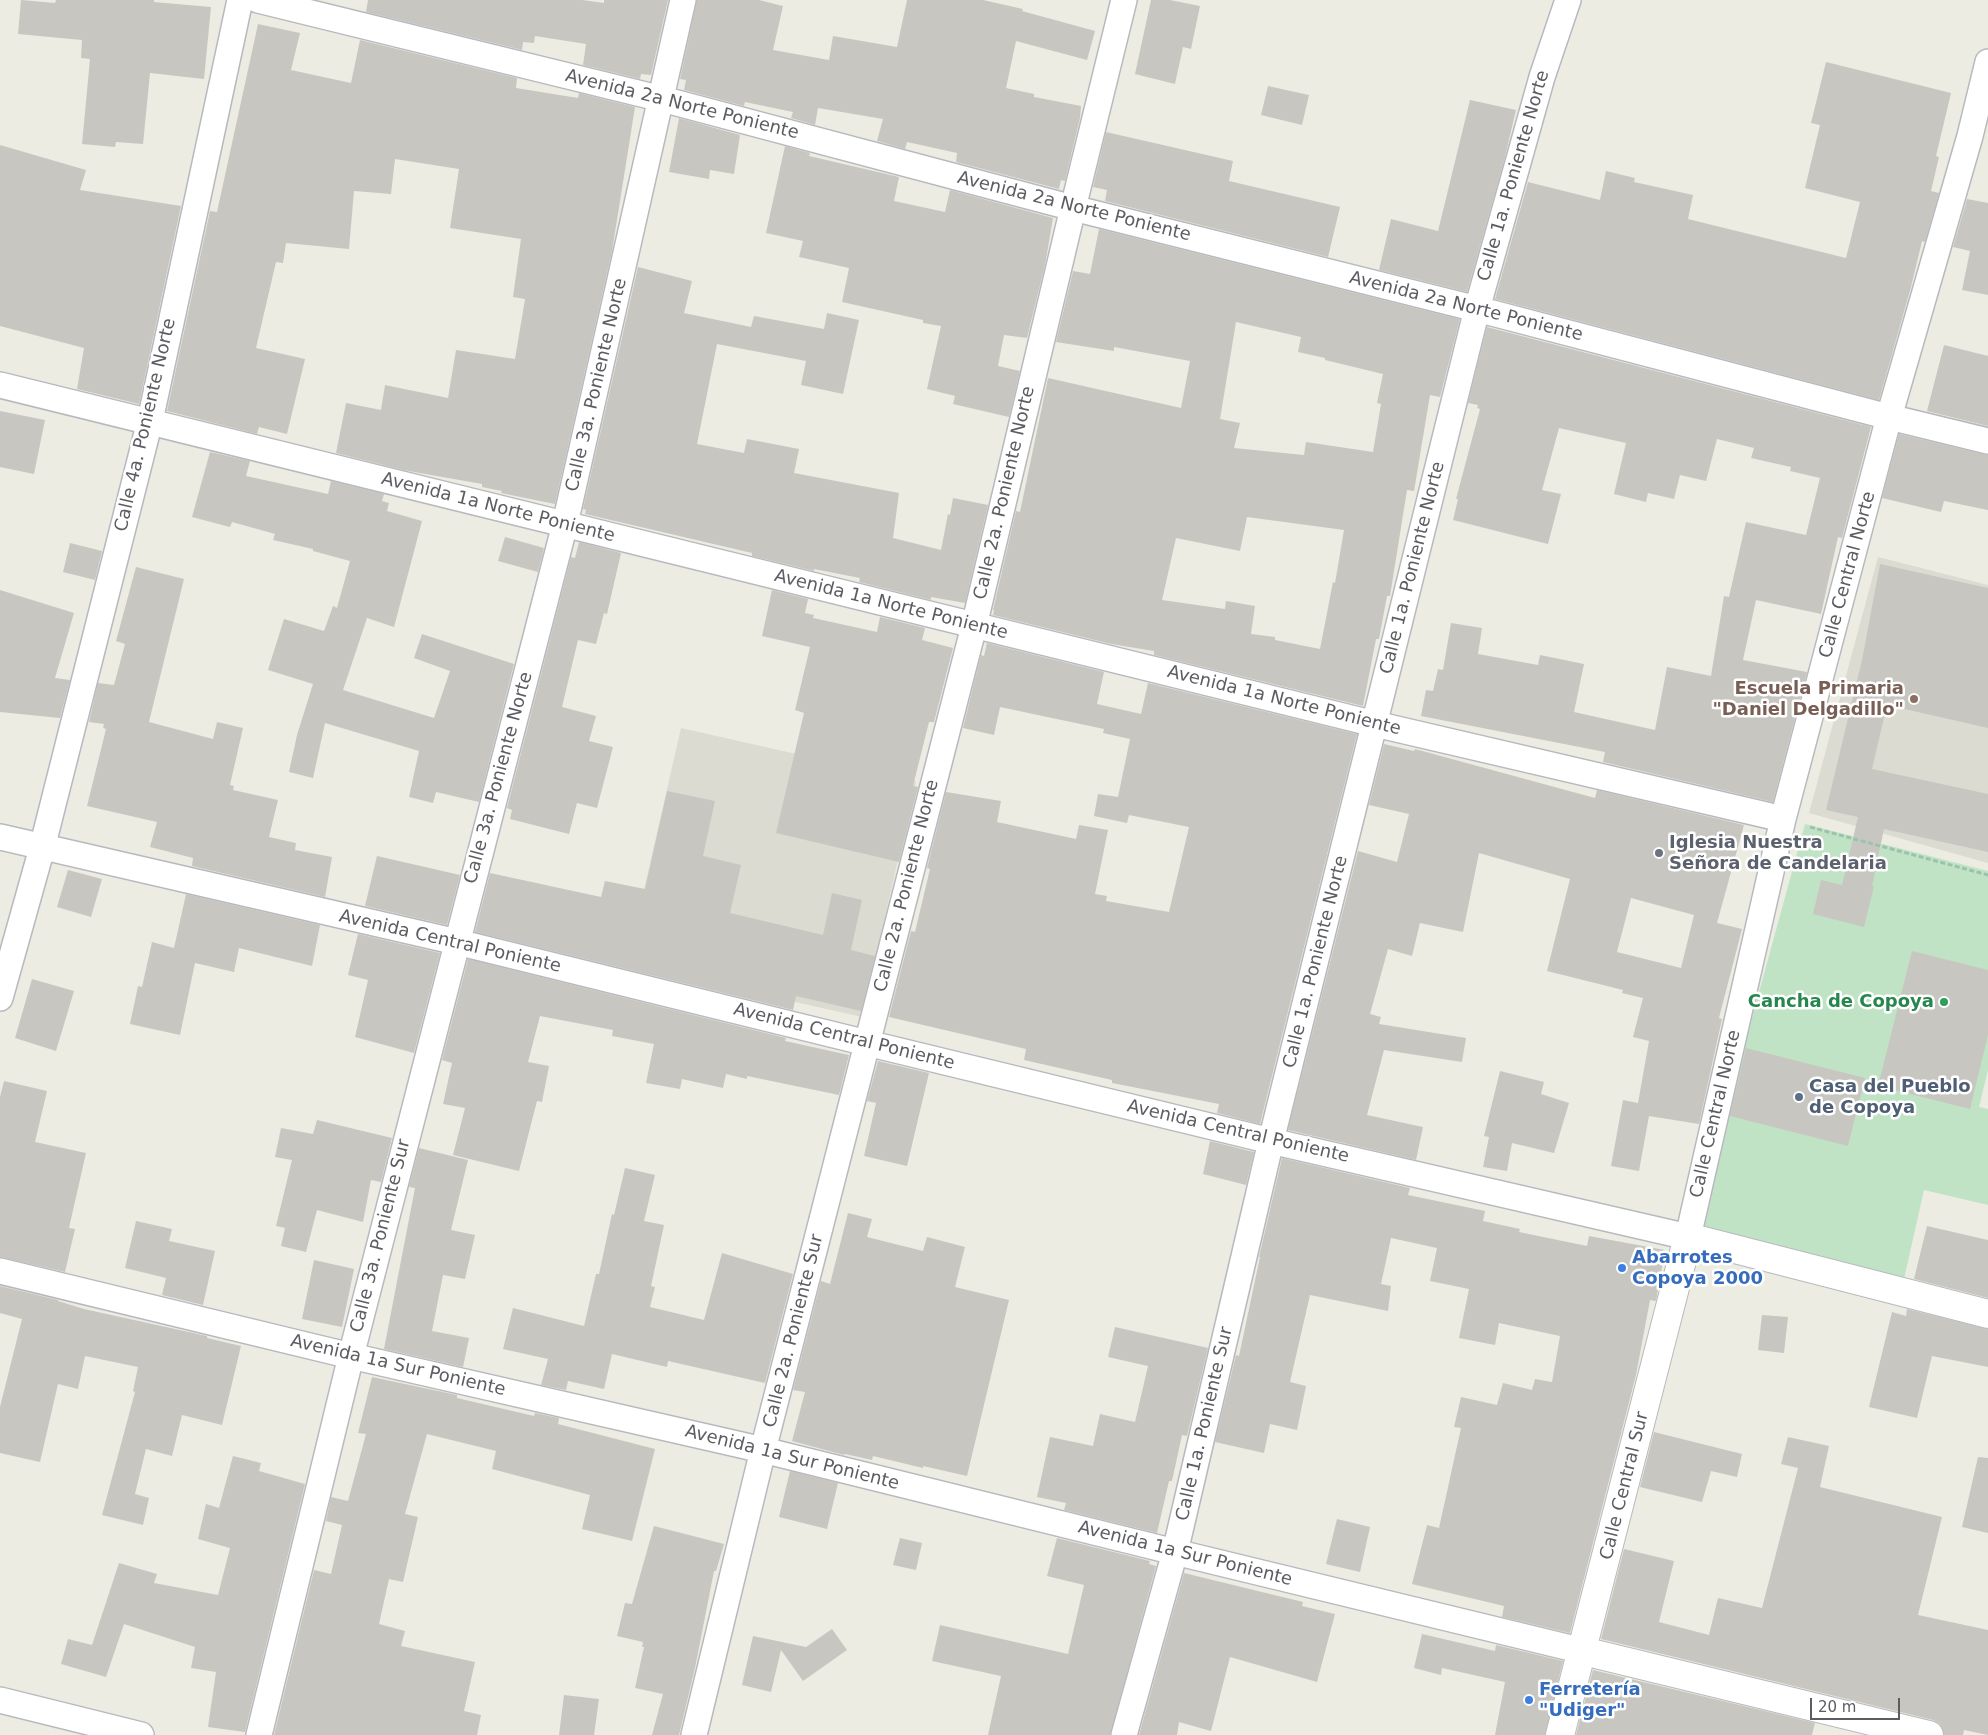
<!DOCTYPE html>
<meta charset="utf-8">
<style>
body{margin:0}
#map{position:relative;width:1988px;height:1735px;overflow:hidden;background:#ecece3;font-family:"DejaVu Sans",sans-serif}
canvas{display:block}
.scale{position:absolute;left:1810px;top:1698px;width:90px;height:22px;box-sizing:border-box;border:2px solid #5b5d62;border-top:0;padding-left:6px;font-size:15px;line-height:18px;white-space:nowrap;color:#5b5d62;-webkit-text-stroke:4px #fff;paint-order:stroke}
</style>
<div id="map">
<canvas width="1988" height="1735"></canvas>
<div class="scale">20 m</div>
</div>
<script>
const ctx = document.querySelector('canvas').getContext('2d');
ctx.lineJoin = 'round';
function paint(path, color) { ctx.fillStyle = color; ctx.fill(path, 'evenodd'); }
function strokePath(path, color, width, dash) { ctx.strokeStyle = color; ctx.lineWidth = width; ctx.lineCap = dash ? 'butt' : 'round'; ctx.setLineDash(dash || []); ctx.stroke(path); }
function write(font, color, halo, rows, align = 'center') {
  ctx.font = font + ' "DejaVu Sans",sans-serif'; ctx.lineWidth = 5; ctx.setLineDash([]); ctx.textBaseline = 'middle'; ctx.strokeStyle = halo; ctx.fillStyle = color; for (const [text, x, y, turn = 0] of rows) {
    ctx.save(); ctx.translate(x, y); ctx.rotate((+turn || 0) * Math.PI / 180); ctx.textAlign = isNaN(turn) ? turn : align; if (halo) ctx.strokeText(text, 0, 0); ctx.fillText(text, 0, 0); ctx.restore();
  }
}
paint(new Path2D(`
 M 1878,557 L 1988,585 L 1988,863 L 1809,813 Z
 M 681,728 L 916,781 L 862,1017 L 627,964 Z`), '#dcdbd1');
paint(new Path2D(`
 M 1805,824 L 1988,871 L 1988,1070 L 1979,1107 L 1988,1109 L 1988,1205 L 1924,1190 L 1904,1279 L 1694,1230 Z`), '#c0e3c5');
paint(new Path2D(`
 M 21,0 L 55,3 L 56,0 L 154,0 L 154,2 L 211,7 L 204,79 L 150,73 L 143,144 L 116,142 L 115,147 L 82,144 L 90,59 L 81,58 L 82,40 L 18,34 Z
 M 368,0 L 582,0 L 604,3 L 604,0 L 668,0 L 651,75 L 641,74 L 640,79 L 583,65 L 586,44 L 535,36 L 534,43 L 523,42 L 522,50 L 366,12 Z
 M 697,0 L 759,0 L 783,6 L 773,50 L 829,60 L 833,36 L 897,47 L 907,0 L 983,0 L 1023,9 L 1022,11 L 1095,31 L 1087,60 L 1016,41 L 1006,88 L 1034,94 L 1034,97 L 1081,106 L 1080,118 L 1065,181 L 1061,180 L 1059,189 L 956,162 L 957,153 L 907,142 L 905,149 L 877,141 L 883,119 L 818,108 L 815,125 L 791,118 L 793,112 L 745,102 L 744,106 L 684,90 L 686,80 L 680,79 Z
 M 1151,0 L 1170,0 L 1200,6 L 1191,49 L 1183,47 L 1175,84 L 1135,74 Z
 M 258,24 L 300,33 L 291,70 L 351,83 L 360,40 L 517,78 L 516,88 L 578,98 L 579,93 L 635,107 L 612,251 L 555,504 L 501,493 L 502,491 L 482,487 L 482,484 L 403,470 L 336,453 L 346,403 L 381,410 L 385,385 L 448,398 L 456,350 L 515,359 L 525,299 L 513,297 L 521,239 L 450,228 L 459,169 L 395,159 L 391,194 L 354,191 L 349,249 L 286,243 L 283,263 L 276,262 L 256,348 L 305,359 L 287,434 L 259,427 L 257,434 L 167,411 L 210,211 L 217,212 Z
 M 1826,62 L 1951,93 L 1936,156 L 1939,157 L 1931,191 L 1939,193 L 1925,242 L 1922,241 L 1911,287 L 1879,400 L 1495,299 L 1528,182 L 1600,200 L 1606,171 L 1635,178 L 1634,182 L 1693,195 L 1688,219 L 1846,258 L 1860,202 L 1805,188 L 1820,125 L 1811,123 Z
 M 1268,86 L 1309,95 L 1302,125 L 1261,115 Z
 M 1470,100 L 1516,110 L 1504,161 L 1467,292 L 1379,270 L 1391,219 L 1438,231 Z
 M 679,118 L 740,135 L 734,174 L 710,170 L 709,179 L 669,172 Z
 M 1106,132 L 1233,161 L 1229,181 L 1340,207 L 1328,257 L 1105,201 L 1107,190 L 1093,187 Z
 M 0,145 L 86,170 L 80,190 L 181,206 L 139,404 L 77,389 L 84,348 L 0,326 Z
 M 785,146 L 810,153 L 809,156 L 899,177 L 894,201 L 945,212 L 950,190 L 1053,218 L 1045,265 L 1027,338 L 1004,335 L 998,366 L 1020,371 L 1009,417 L 953,404 L 955,396 L 927,389 L 941,326 L 923,323 L 923,320 L 842,302 L 849,268 L 799,257 L 803,241 L 766,233 Z
 M 1967,199 L 1988,203 L 1988,295 L 1962,290 L 1970,251 L 1953,247 Z
 M 1099,229 L 1460,319 L 1440,397 L 1430,395 L 1414,491 L 1407,490 L 1390,596 L 1387,596 L 1379,639 L 1376,639 L 1363,706 L 1154,655 L 1154,651 L 1111,644 L 993,615 L 994,610 L 993,610 L 1016,511 L 1020,512 L 1048,378 L 1181,408 L 1190,361 L 1114,347 L 1114,351 L 1056,342 L 1073,271 L 1090,274 ZM 1236,322 L 1301,337 L 1298,352 L 1325,358 L 1325,360 L 1383,374 L 1377,403 L 1381,404 L 1373,452 L 1306,442 L 1304,455 L 1234,448 L 1240,423 L 1220,419 ZM 1247,517 L 1344,530 L 1335,583 L 1333,582 L 1320,649 L 1275,640 L 1275,637 L 1251,634 L 1255,606 L 1226,601 L 1225,609 L 1162,600 L 1176,538 L 1240,551 Z
 M 638,267 L 692,281 L 684,313 L 751,327 L 754,316 L 824,329 L 827,313 L 859,320 L 843,394 L 801,385 L 806,361 L 717,344 L 697,444 L 744,453 L 747,439 L 799,449 L 794,473 L 899,493 L 893,538 L 941,550 L 948,514 L 950,515 L 953,498 L 988,505 L 965,603 L 931,597 L 931,600 L 859,582 L 860,578 L 814,569 L 814,571 L 752,556 L 752,553 L 585,514 L 586,510 L 583,509 Z
 M 1487,327 L 1871,427 L 1842,538 L 1838,537 L 1821,614 L 1756,600 L 1743,660 L 1807,672 L 1773,802 L 1603,762 L 1605,752 L 1421,716 L 1426,690 L 1433,691 L 1438,669 L 1443,670 L 1451,623 L 1482,628 L 1478,654 L 1538,665 L 1540,655 L 1584,664 L 1574,712 L 1655,730 L 1667,667 L 1711,676 L 1724,596 L 1729,597 L 1746,522 L 1806,535 L 1820,478 L 1790,471 L 1791,467 L 1751,458 L 1754,448 L 1717,439 L 1706,481 L 1680,475 L 1674,499 L 1648,493 L 1646,502 L 1614,494 L 1626,443 L 1559,428 L 1542,490 L 1561,494 L 1548,544 L 1453,520 L 1458,499 L 1456,499 L 1480,409 L 1477,408 L 1478,405 L 1468,403 Z
 M 1944,345 L 1988,356 L 1988,426 L 1927,411 Z
 M 0,411 L 45,420 L 34,474 L 0,467 Z
 M 1899,434 L 1988,455 L 1988,510 L 1944,501 L 1941,512 L 1882,498 Z
 M 210,452 L 250,461 L 246,476 L 328,494 L 331,481 L 384,494 L 382,501 L 389,503 L 387,511 L 422,521 L 394,627 L 367,618 L 343,690 L 434,718 L 450,671 L 414,658 L 422,634 L 514,664 L 479,802 L 436,792 L 433,803 L 409,797 L 419,751 L 325,723 L 313,778 L 289,772 L 297,735 L 313,684 L 268,670 L 284,619 L 324,631 L 333,606 L 337,608 L 350,561 L 313,551 L 313,549 L 273,540 L 275,534 L 232,522 L 230,527 L 192,517 Z
 M 505,537 L 544,548 L 538,572 L 498,561 Z
 M 579,542 L 621,553 L 607,614 L 604,613 L 596,644 L 578,640 L 562,707 L 596,716 L 589,741 L 613,747 L 597,808 L 577,803 L 569,834 L 510,819 L 512,810 L 507,808 L 571,557 L 575,558 Z
 M 70,543 L 102,551 L 95,580 L 63,572 Z
 M 1880,564 L 1988,588 L 1988,728 L 1887,705 L 1872,769 L 1988,794 L 1988,852 L 1884,829 L 1872,886 L 1874,886 L 1864,927 L 1813,914 L 1821,880 L 1842,885 L 1858,817 L 1826,810 L 1862,660 Z
 M 136,567 L 184,579 L 149,722 L 213,739 L 217,722 L 243,728 L 230,785 L 234,786 L 233,790 L 278,800 L 269,837 L 296,843 L 295,850 L 332,857 L 325,897 L 192,866 L 193,858 L 150,847 L 157,822 L 87,806 L 106,729 L 103,728 L 104,724 L 89,722 L 98,683 L 114,685 L 125,644 L 116,641 Z
 M 0,590 L 74,613 L 55,678 L 70,680 L 60,718 L 0,712 Z
 M 772,590 L 808,599 L 805,613 L 814,615 L 813,618 L 877,632 L 880,617 L 925,628 L 922,640 L 953,648 L 934,722 L 929,722 L 913,786 L 918,787 L 899,862 L 776,833 L 804,713 L 795,710 L 810,647 L 762,636 Z
 M 987,643 L 1104,672 L 1097,704 L 1141,714 L 1148,683 L 1357,734 L 1260,1124 L 1217,1113 L 1219,1104 L 1112,1083 L 1112,1080 L 1024,1060 L 1026,1049 L 889,1017 L 911,931 L 915,932 L 930,869 L 927,868 L 946,792 L 1001,801 L 997,822 L 1076,839 L 1079,825 L 1108,830 L 1095,894 L 1107,896 L 1106,901 L 1169,912 L 1189,827 L 1129,815 L 1127,823 L 1094,816 L 1098,794 L 1118,797 L 1130,739 L 1103,733 L 1104,729 L 1000,707 L 994,735 L 963,728 L 981,655 L 984,656 Z
 M 1384,744 L 1414,751 L 1415,749 L 1595,798 L 1597,790 L 1744,825 L 1717,923 L 1742,929 L 1719,1018 L 1722,1019 L 1699,1124 L 1649,1116 L 1639,1171 L 1611,1166 L 1623,1100 L 1638,1103 L 1649,1041 L 1633,1037 L 1643,998 L 1622,993 L 1623,990 L 1547,971 L 1570,879 L 1479,853 L 1463,932 L 1420,923 L 1412,956 L 1388,949 L 1370,1014 L 1381,1017 L 1379,1024 L 1466,1038 L 1462,1062 L 1384,1050 L 1367,1115 L 1423,1127 L 1416,1160 L 1288,1130 L 1358,851 L 1397,862 L 1409,814 L 1369,805 ZM 1631,898 L 1694,915 L 1681,968 L 1617,952 Z
 M 667,791 L 715,801 L 703,856 L 741,865 L 730,913 L 823,935 L 832,893 L 862,900 L 851,950 L 875,956 L 861,1011 L 796,996 L 793,1010 L 475,932 L 490,873 L 601,897 L 605,881 L 645,889 Z
 M 377,856 L 460,875 L 447,925 L 365,906 Z
 M 68,870 L 102,879 L 91,917 L 57,907 Z
 M 186,894 L 320,925 L 312,966 L 239,948 L 234,972 L 195,963 L 180,1035 L 130,1024 L 138,986 L 142,987 L 152,942 L 174,948 Z
 M 358,934 L 440,953 L 414,1053 L 355,1037 L 368,980 L 348,975 Z
 M 1912,951 L 1988,970 L 1988,1035 L 1970,1109 L 1878,1086 Z
 M 468,959 L 786,1038 L 785,1041 L 849,1055 L 839,1095 L 747,1076 L 747,1079 L 726,1074 L 723,1088 L 682,1079 L 680,1089 L 646,1083 L 654,1044 L 612,1036 L 613,1030 L 540,1016 L 528,1062 L 549,1066 L 542,1102 L 537,1101 L 519,1171 L 453,1155 L 465,1108 L 443,1104 L 452,1063 L 442,1060 Z
 M 32,979 L 74,991 L 56,1051 L 15,1038 Z
 M 1746,1048 L 1865,1078 L 1848,1146 L 1730,1116 Z
 M 878,1061 L 929,1073 L 907,1166 L 864,1156 L 876,1103 L 867,1101 Z
 M 1500,1071 L 1544,1082 L 1541,1094 L 1569,1103 L 1554,1153 L 1512,1143 L 1507,1171 L 1483,1167 L 1489,1137 L 1484,1136 Z
 M 4,1081 L 47,1091 L 35,1142 L 86,1153 L 69,1228 L 75,1229 L 65,1272 L 0,1257 L 0,1097 Z
 M 317,1120 L 392,1138 L 381,1182 L 371,1180 L 363,1222 L 317,1210 L 306,1252 L 281,1246 L 285,1228 L 276,1226 L 292,1160 L 275,1157 L 281,1128 L 313,1134 Z
 M 1210,1141 L 1254,1152 L 1246,1185 L 1203,1174 Z
 M 419,1148 L 468,1160 L 451,1230 L 475,1235 L 465,1279 L 443,1275 L 432,1331 L 469,1338 L 463,1367 L 384,1349 L 415,1188 L 409,1187 Z
 M 1282,1158 L 1410,1188 L 1408,1195 L 1485,1211 L 1483,1221 L 1520,1229 L 1519,1232 L 1587,1246 L 1589,1236 L 1665,1250 L 1656,1301 L 1650,1300 L 1636,1375 L 1570,1633 L 1502,1617 L 1504,1606 L 1412,1584 L 1427,1525 L 1439,1528 L 1461,1428 L 1454,1427 L 1461,1397 L 1497,1405 L 1503,1383 L 1532,1390 L 1535,1379 L 1552,1382 L 1560,1336 L 1499,1323 L 1495,1345 L 1459,1338 L 1469,1289 L 1430,1281 L 1437,1248 L 1391,1238 L 1381,1284 L 1391,1286 L 1388,1311 L 1310,1295 L 1290,1382 L 1306,1386 L 1297,1430 L 1270,1424 L 1264,1453 L 1215,1442 L 1236,1355 L 1239,1356 L 1260,1257 L 1259,1257 Z
 M 625,1168 L 655,1175 L 644,1221 L 664,1225 L 651,1286 L 655,1287 L 650,1307 L 704,1320 L 722,1253 L 793,1274 L 765,1383 L 668,1361 L 667,1367 L 612,1354 L 604,1389 L 568,1381 L 566,1390 L 541,1385 L 548,1359 L 503,1349 L 513,1308 L 584,1326 L 596,1274 L 599,1274 L 612,1214 L 614,1215 Z
 M 848,1213 L 872,1219 L 867,1237 L 923,1251 L 927,1237 L 965,1247 L 955,1287 L 1009,1300 L 967,1476 L 923,1466 L 923,1468 L 873,1456 L 872,1460 L 845,1454 L 844,1455 L 792,1441 L 805,1392 L 793,1390 L 821,1281 L 830,1284 Z
 M 136,1221 L 172,1229 L 169,1241 L 215,1251 L 203,1305 L 162,1295 L 166,1278 L 125,1268 Z
 M 1927,1226 L 1988,1240 L 1988,1298 L 1914,1279 Z
 M 314,1260 L 354,1269 L 342,1327 L 302,1319 Z
 M 0,1286 L 58,1300 L 58,1301 L 84,1309 L 207,1336 L 207,1338 L 241,1346 L 222,1425 L 182,1415 L 172,1456 L 146,1449 L 135,1494 L 149,1498 L 143,1525 L 102,1515 L 135,1392 L 133,1391 L 138,1367 L 85,1356 L 78,1389 L 58,1384 L 40,1462 L 0,1453 L 0,1407 L 22,1319 L 0,1313 Z
 M 1907,1309 L 1988,1329 L 1988,1367 L 1932,1356 L 1917,1418 L 1869,1407 L 1892,1312 L 1906,1316 Z
 M 1762,1315 L 1788,1317 L 1784,1353 L 1758,1350 Z
 M 1115,1327 L 1208,1348 L 1187,1436 L 1182,1435 L 1172,1481 L 1169,1481 L 1157,1533 L 1064,1510 L 1066,1503 L 1037,1497 L 1050,1437 L 1093,1446 L 1100,1414 L 1135,1422 L 1148,1366 L 1108,1357 Z
 M 372,1377 L 457,1395 L 457,1398 L 534,1416 L 535,1413 L 559,1418 L 558,1424 L 655,1449 L 632,1541 L 582,1529 L 590,1495 L 492,1469 L 496,1451 L 427,1434 L 405,1514 L 418,1517 L 403,1582 L 389,1579 L 379,1624 L 405,1631 L 401,1646 L 475,1662 L 464,1711 L 481,1715 L 477,1735 L 274,1735 L 314,1570 L 331,1574 L 342,1525 L 326,1521 L 331,1497 L 348,1501 L 366,1434 L 358,1433 Z
 M 1654,1432 L 1742,1454 L 1737,1477 L 1711,1471 L 1702,1502 L 1640,1487 Z
 M 1788,1437 L 1829,1446 L 1820,1487 L 1942,1517 L 1918,1615 L 1988,1630 L 1988,1735 L 1964,1730 L 1963,1735 L 1944,1735 L 1940,1724 L 1933,1720 L 1601,1639 L 1624,1549 L 1674,1561 L 1659,1622 L 1709,1635 L 1718,1598 L 1762,1608 L 1798,1468 L 1781,1464 Z
 M 233,1456 L 261,1463 L 259,1471 L 305,1484 L 245,1732 L 208,1727 L 216,1672 L 191,1668 L 195,1647 L 124,1624 L 106,1677 L 61,1664 L 68,1639 L 92,1645 L 119,1563 L 157,1574 L 154,1583 L 218,1595 L 230,1548 L 198,1539 L 206,1504 L 219,1508 Z
 M 1978,1457 L 1988,1458 L 1988,1533 L 1962,1527 Z
 M 790,1471 L 838,1483 L 827,1529 L 779,1517 Z
 M 1337,1519 L 1370,1527 L 1360,1572 L 1326,1564 Z
 M 654,1526 L 724,1544 L 716,1571 L 714,1571 L 695,1668 L 679,1735 L 652,1735 L 663,1694 L 635,1688 L 644,1647 L 642,1647 L 643,1642 L 617,1636 L 625,1603 L 632,1604 Z
 M 900,1538 L 922,1543 L 916,1570 L 893,1565 Z
 M 1057,1538 L 1150,1561 L 1149,1564 L 1156,1566 L 1110,1735 L 988,1735 L 1001,1676 L 932,1661 L 940,1625 L 1068,1654 L 1084,1585 L 1047,1576 Z
 M 1184,1573 L 1303,1602 L 1302,1606 L 1335,1614 L 1317,1682 L 1230,1657 L 1211,1731 L 1179,1722 L 1177,1735 L 1139,1735 Z
 M 832,1629 L 847,1650 L 803,1681 L 781,1650 L 771,1692 L 742,1685 L 753,1636 L 806,1647 Z
 M 1422,1634 L 1495,1651 L 1496,1645 L 1563,1661 L 1545,1735 L 1495,1735 L 1505,1682 L 1442,1668 L 1441,1675 L 1414,1668 Z
 M 1593,1670 L 1815,1723 L 1812,1735 L 1576,1735 Z
 M 564,1695 L 599,1699 L 594,1735 L 559,1735 Z`), '#c8c6c0');
const minor = new Path2D(`
 M 258,0 L 662,99 L 1073,208 L 1477,309 L 1889,417 L 1988,441
 M 0,385 L 1375,724 L 1783,819
 M 0,837 L 457,942 L 867,1043 L 1271,1141 L 1688,1237 L 1783,819 L 1889,417 L 1970,136 L 1988,62
 M 0,998 L 42,848 L 150,421 L 240,0
 M 0,1271 L 351,1356 L 763,1450 L 1175,1552 L 1583,1651
 M 0,1700 L 141,1735
 M 259,1735 L 351,1356 L 565,524 L 683,0
 M 694,1735 L 763,1450 L 974,626 L 1073,208 L 1124,0
 M 1124,1735 L 1175,1552 L 1271,1141 L 1477,309 L 1542,77 L 1568,0`);
const tertiary = new Path2D(`
 M 1583,1651 L 1929,1735
 M 1560,1735 L 1688,1237 L 1988,1314`);
strokePath(minor, '#b8b9be', 28);
strokePath(tertiary, '#b8b9be', 30);
strokePath(new Path2D(`
 M 1810,827 L 1988,875`), '#9ac3ab', 3, [5, 2.5]);
strokePath(minor, '#fff', 25);
strokePath(tertiary, '#fff', 28);
for (const [x, y, r, color] of [
 [1914,699,5,"#8d6e63"],
 [1659,853,5,"#6b7280"],
 [1944,1002,5,"#2e9e5b"],
 [1799,1097,5,"#5c6f8a"],
 [1622,1268,5,"#3f7fe0"],
 [1529,1700,5,"#3f7fe0"]
]) { const dot = new Path2D(); dot.arc(x, y, r, 0, 2 * Math.PI); ctx.fillStyle = color; ctx.fill(dot); strokePath(dot, '#fff', 2); }
write('18px', '#5b5d62', '#fff', [
 ["Avenida 2a Norte Poniente",682,105,14],
 ["Calle 1a. Poniente Norte",1514,176,-74],
 ["Avenida 2a Norte Poniente",1074,207,14],
 ["Avenida 2a Norte Poniente",1466,307,14],
 ["Calle 3a. Poniente Norte",597,385,-77],
 ["Calle 4a. Poniente Norte",146,425,-77],
 ["Calle 2a. Poniente Norte",1005,493,-77],
 ["Avenida 1a Norte Poniente",498,508,14],
 ["Calle 1a. Poniente Norte",1413,568,-76],
 ["Calle Central Norte",1848,575,-75],
 ["Avenida 1a Norte Poniente",891,605,14],
 ["Avenida 1a Norte Poniente",1284,701,14],
 ["Calle 3a. Poniente Norte",499,778,-75],
 ["Calle 2a. Poniente Norte",907,886,-76],
 ["Avenida Central Poniente",450,942,13],
 ["Calle 1a. Poniente Norte",1316,962,-76],
 ["Avenida Central Poniente",844,1037,14],
 ["Calle Central Norte",1716,1114,-77],
 ["Avenida Central Poniente",1238,1132,13],
 ["Calle 3a. Poniente Sur",381,1236,-76],
 ["Calle 2a. Poniente Sur",794,1331,-76],
 ["Avenida 1a Sur Poniente",398,1366,13],
 ["Calle 1a. Poniente Sur",1205,1424,-77],
 ["Avenida 1a Sur Poniente",792,1458,14],
 ["Calle Central Sur",1625,1486,-76],
 ["Avenida 1a Sur Poniente",1185,1554,14]
]);
write('bold 18px', '#785e54', '#fff', [
 ["Escuela Primaria",1904,689],
 ["\"Daniel Delgadillo\"",1904,710]
], 'right');
write('bold 18px', '#5b616d', '#fff', [
 ["Iglesia Nuestra",1669,843],
 ["Señora de Candelaria",1669,864]
], 'left');
write('bold 18px', '#27864d', '#fff', [
 ["Cancha de Copoya",1934,1002]
], 'right');
write('bold 18px', '#4e5e75', '#fff', [
 ["Casa del Pueblo",1809,1087],
 ["de Copoya",1809,1108]
], 'left');
write('bold 18px', '#366cbe', '#fff', [
 ["Abarrotes",1632,1258],
 ["Copoya 2000",1632,1279],
 ["Ferretería",1539,1690],
 ["\"Udiger\"",1539,1711]
], 'left');
</script>
